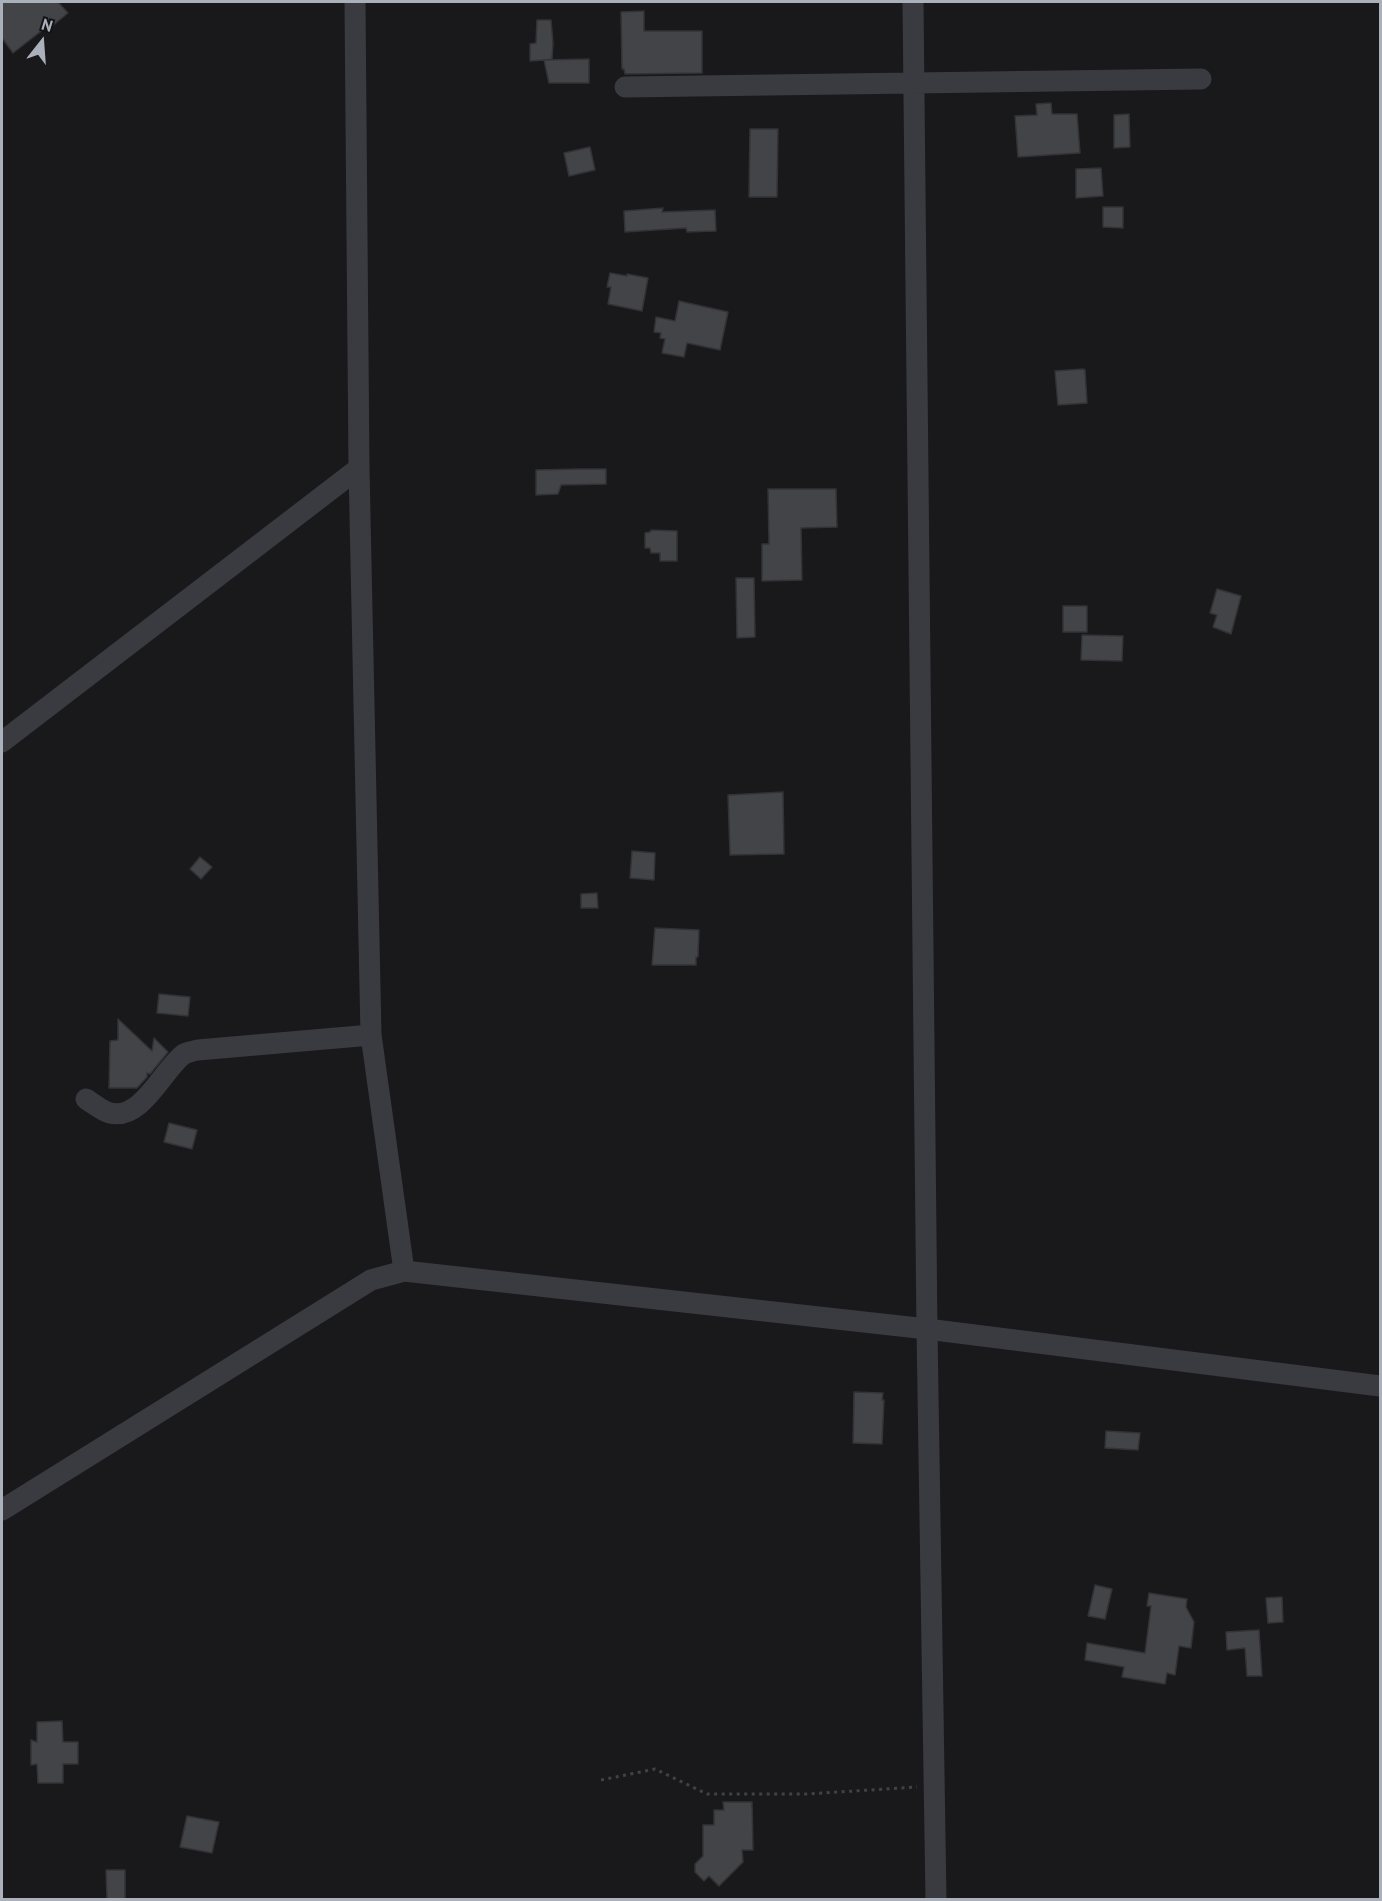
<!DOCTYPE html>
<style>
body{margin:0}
#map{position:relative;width:1382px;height:1901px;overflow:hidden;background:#19191b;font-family:"PT Sans",sans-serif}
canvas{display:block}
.frame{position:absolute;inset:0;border:3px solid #abb1bb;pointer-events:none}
.north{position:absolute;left:12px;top:12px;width:60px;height:60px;-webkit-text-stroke:4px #141416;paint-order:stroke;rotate:17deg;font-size:16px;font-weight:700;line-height:24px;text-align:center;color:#abb1bb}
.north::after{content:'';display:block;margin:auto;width:21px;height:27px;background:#abb1bb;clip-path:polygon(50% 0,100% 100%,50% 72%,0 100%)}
</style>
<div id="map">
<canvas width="1382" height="1901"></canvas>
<div class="frame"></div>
<div class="north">N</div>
</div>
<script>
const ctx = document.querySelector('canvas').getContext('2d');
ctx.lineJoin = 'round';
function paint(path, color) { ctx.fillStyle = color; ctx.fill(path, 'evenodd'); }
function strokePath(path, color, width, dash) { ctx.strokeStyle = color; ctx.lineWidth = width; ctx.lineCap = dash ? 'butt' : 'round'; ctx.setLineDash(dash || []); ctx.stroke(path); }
const building = new Path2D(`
 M 2,2 L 58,2 L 68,13 L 51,27 L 49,25 L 13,53 L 2,38 Z
 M 644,11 L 644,31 L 702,31 L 702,73 L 625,74 L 624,69 L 622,69 L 621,12 Z
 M 537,20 L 551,20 L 553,43 L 552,59 L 545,60 L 589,59 L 589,83 L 549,83 L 544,60 L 530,61 L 530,44 L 536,43 Z
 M 1051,103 L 1052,114 L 1077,114 L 1080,153 L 1018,157 L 1015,116 L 1037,115 L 1036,104 Z
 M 1129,114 L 1130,147 L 1114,148 L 1114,115 Z
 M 750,129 L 778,129 L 777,197 L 749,197 Z
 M 590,147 L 595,170 L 569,176 L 564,153 Z
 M 1101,168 L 1103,196 L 1076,198 L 1076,169 Z
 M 1103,207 L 1123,207 L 1123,228 L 1103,227 Z
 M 663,208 L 662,212 L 715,210 L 716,231 L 687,232 L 686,228 L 625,232 L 624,211 Z
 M 610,273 L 627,276 L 627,274 L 648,278 L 642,311 L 608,304 L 611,287 L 607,287 Z
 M 679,301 L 728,312 L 720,350 L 687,343 L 684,357 L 662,353 L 665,339 L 660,338 L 661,333 L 654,332 L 656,317 L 675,321 Z
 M 1083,369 L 1085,370 L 1087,403 L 1058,405 L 1055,371 Z
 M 579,469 L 606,469 L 606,484 L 561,485 L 558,494 L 536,495 L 536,470 Z
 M 768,489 L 836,489 L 837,527 L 801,528 L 802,580 L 762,581 L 762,544 L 769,544 Z
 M 651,530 L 677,531 L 677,561 L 660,561 L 660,553 L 651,553 L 650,548 L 645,548 L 645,533 L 650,532 Z
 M 736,578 L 754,578 L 755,637 L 737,638 Z
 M 1217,589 L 1241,596 L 1231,634 L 1213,627 L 1217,615 L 1210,613 Z
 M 1063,606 L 1087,606 L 1087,632 L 1063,632 Z
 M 1082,635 L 1123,636 L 1122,661 L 1081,660 Z
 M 783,792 L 784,854 L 730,855 L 728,795 Z
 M 632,851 L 655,853 L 654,880 L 630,878 Z
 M 200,857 L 212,867 L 201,879 L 190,869 Z
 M 597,893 L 598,908 L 581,908 L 581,894 Z
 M 655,928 L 699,930 L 698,957 L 696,957 L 696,965 L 652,965 Z
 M 159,994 L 190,997 L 188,1016 L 157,1013 Z
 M 118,1019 L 152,1051 L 154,1038 L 168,1052 L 150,1074 L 147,1073 L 147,1077 L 137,1088 L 109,1088 L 110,1041 L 118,1040 Z
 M 169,1123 L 197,1130 L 192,1149 L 164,1142 Z
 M 854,1392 L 883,1393 L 882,1400 L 884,1400 L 882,1444 L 853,1443 Z
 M 1106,1431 L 1140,1433 L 1138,1450 L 1105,1448 Z
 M 1095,1585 L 1112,1589 L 1105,1619 L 1088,1616 Z
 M 1149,1593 L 1187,1599 L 1186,1607 L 1194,1622 L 1191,1648 L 1179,1646 L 1175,1675 L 1167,1673 L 1165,1684 L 1122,1677 L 1124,1667 L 1085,1660 L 1087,1643 L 1145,1653 L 1151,1606 L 1147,1606 Z
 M 1282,1597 L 1283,1622 L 1268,1623 L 1266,1598 Z
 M 1259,1630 L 1262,1676 L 1247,1676 L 1245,1648 L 1227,1650 L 1226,1632 Z
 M 62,1721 L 63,1742 L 78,1742 L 78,1764 L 63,1764 L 63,1783 L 38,1783 L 37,1764 L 31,1765 L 31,1740 L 37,1742 L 37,1722 Z
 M 723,1802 L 752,1802 L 753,1850 L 742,1850 L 743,1862 L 719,1886 L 709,1876 L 704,1881 L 695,1872 L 695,1864 L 703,1856 L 703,1825 L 714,1825 L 714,1810 L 724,1810 Z
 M 187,1816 L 219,1822 L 212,1853 L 180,1847 Z
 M 106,1870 L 125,1870 L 125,1899 L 107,1899 Z`);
paint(building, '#434448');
strokePath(building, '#333337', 1.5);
strokePath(new Path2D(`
 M 601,1780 L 655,1769 L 707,1794 L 807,1794 L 917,1787`), '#404247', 3, [3, 4.5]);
strokePath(new Path2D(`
 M 355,2 L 359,468 L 371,1035 L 404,1271
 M 913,2 L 927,1329 L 936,1900
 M 625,87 L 1201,79
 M 2,742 L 359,468
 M 86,1099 C 94,1104 102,1111 110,1113 C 142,1121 163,1069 184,1054 C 188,1052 193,1051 198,1050 L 371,1035
 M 2,1510 L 371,1280 L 404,1271 L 927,1329 L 1380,1386`), '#3a3b40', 21);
</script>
